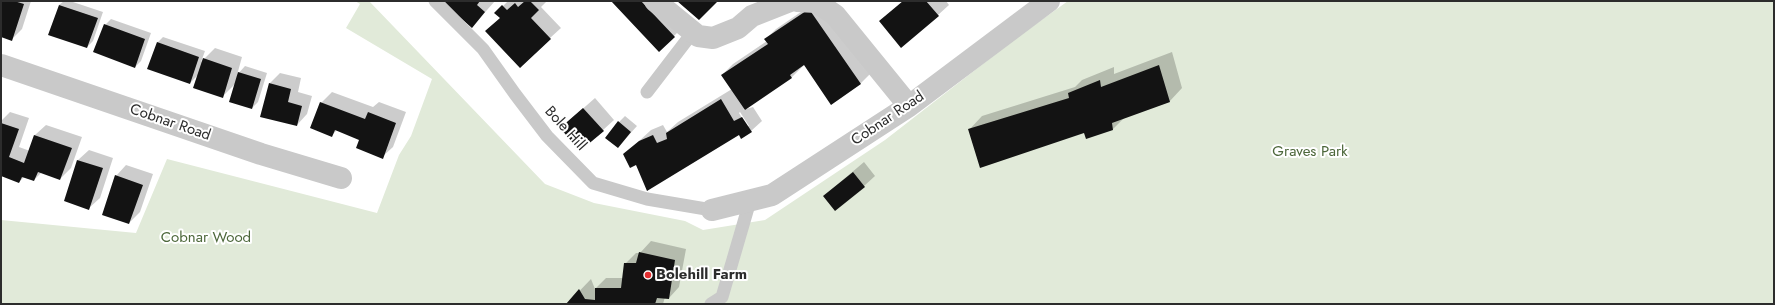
<!DOCTYPE html>
<style>
body{margin:0}
#map{position:relative;width:1775px;height:305px;overflow:hidden;background:#fff;font-family:Jost,sans-serif}
canvas{display:block}
.frame{position:absolute;inset:0;border:2px solid #2c2c2c;pointer-events:none}
</style>
<div id="map">
<canvas width="1775" height="305"></canvas>
<div class="frame"></div>
</div>
<script>
const ctx = document.querySelector('canvas').getContext('2d');
ctx.lineJoin = 'round';
function paint(path, color) { ctx.fillStyle = color; ctx.fill(path, 'evenodd'); }
function strokePath(path, color, width, dash) { ctx.strokeStyle = color; ctx.lineWidth = width; ctx.lineCap = dash ? 'butt' : 'round'; ctx.setLineDash(dash || []); ctx.stroke(path); }
function write(font, color, halo, rows, align = 'center') {
  ctx.font = font + ' Jost,sans-serif'; ctx.lineWidth = 4; ctx.setLineDash([]); ctx.textBaseline = 'middle'; ctx.strokeStyle = halo; ctx.fillStyle = color; for (const [text, x, y, turn = 0] of rows) {
    ctx.save(); ctx.translate(x, y); ctx.rotate((+turn || 0) * Math.PI / 180); ctx.textAlign = isNaN(turn) ? turn : align; if (halo) ctx.strokeText(text, 0, 0); ctx.fillText(text, 0, 0); ctx.restore();
  }
}
paint(new Path2D(`
 M 355,1 L 369,1 L 545,184 L 594,203 L 685,221 L 703,230 L 765,220 L 885,140 L 1015,39 L 1068,1 L 1774,1 L 1774,304 L 1,304 L 1,220 L 136,233 L 167,159 L 377,213 L 399,155 L 411,136 L 432,79 L 346,28 L 360,4 Z`), '#e1ead9');
paint(new Path2D(`
 M 1,1 L 31,1 L 22,29 L 11,40 L 1,36 Z
 M 64,1 L 70,1 L 103,12 L 93,41 L 87,47 L 59,5 Z
 M 442,1 L 495,1 L 472,27 Z
 M 508,1 L 547,1 L 541,7 L 561,28 L 550,38 L 501,18 L 496,13 Z
 M 612,1 L 662,1 L 685,25 L 660,50 Z
 M 817,1 L 871,73 L 860,84 L 805,64 L 792,77 L 743,110 L 753,107 L 762,121 L 751,131 L 739,133 L 636,164 L 625,154 L 651,130 L 663,125 L 667,132 L 678,122 L 732,89 L 722,75 L 733,64 L 767,41 L 766,39 L 776,29 ZM 740,112 L 749,126 L 747,126 L 739,113 Z
 M 903,1 L 946,1 L 949,5 L 938,15 L 880,22 Z
 M 111,19 L 151,33 L 141,61 L 135,67 L 105,25 Z
 M 163,37 L 205,51 L 201,62 L 215,48 L 242,57 L 237,75 L 245,66 L 267,73 L 258,102 L 252,108 L 236,83 L 223,96 L 199,74 L 190,83 L 157,43 Z
 M 1172,52 L 1182,88 L 1169,102 L 1125,117 L 1113,129 L 1085,132 L 969,130 L 982,116 L 1075,87 L 1082,80 L 1114,67 L 1114,74 Z
 M 280,73 L 301,78 L 298,92 L 312,96 L 307,114 L 297,125 L 270,83 Z
 M 332,92 L 373,107 L 379,102 L 406,112 L 393,147 L 382,157 L 361,139 L 337,130 L 332,135 L 321,103 Z
 M 595,98 L 614,120 L 603,130 L 561,128 Z
 M 10,112 L 29,118 L 19,147 L 30,151 L 35,135 L 46,125 L 82,137 L 71,168 L 60,179 L 42,172 L 34,180 L 24,177 L 19,182 L 1,175 L 1,121 Z
 M 625,116 L 637,126 L 618,147 L 619,122 Z
 M 89,150 L 113,158 L 100,198 L 89,208 L 78,160 Z
 M 864,162 L 875,176 L 864,186 L 824,196 Z
 M 126,165 L 153,174 L 140,212 L 129,223 L 116,176 Z
 M 651,241 L 686,249 L 679,287 L 669,298 L 665,297 L 663,304 L 567,304 L 591,279 L 595,289 L 606,278 L 623,278 L 625,264 L 636,253 L 640,253 Z`), '#0003');
paint(new Path2D(`
 M 1,1 L 14,1 L 24,4 L 12,41 L 1,37 Z
 M 441,1 L 480,1 L 477,5 L 485,12 L 472,28 Z
 M 525,1 L 530,1 L 539,10 L 531,18 L 551,39 L 520,68 L 485,31 L 500,18 L 494,13 L 502,5 L 507,10 L 515,3 L 518,7 Z
 M 611,1 L 641,1 L 675,37 L 659,52 Z
 M 677,1 L 718,1 L 699,20 Z
 M 903,1 L 926,1 L 939,16 L 901,48 L 879,21 Z
 M 59,5 L 98,18 L 87,48 L 48,35 Z
 M 809,9 L 861,84 L 831,105 L 804,65 L 790,75 L 792,78 L 745,110 L 721,75 L 768,44 L 764,39 Z
 M 104,24 L 145,39 L 135,68 L 93,52 Z
 M 157,42 L 199,57 L 190,84 L 147,69 Z
 M 203,58 L 232,68 L 223,98 L 193,88 Z
 M 1159,65 L 1170,102 L 1112,123 L 1113,130 L 1086,139 L 1084,133 L 980,168 L 968,129 L 1069,98 L 1068,93 L 1100,80 L 1101,87 Z
 M 238,72 L 261,79 L 252,109 L 229,102 Z
 M 269,83 L 291,89 L 288,102 L 302,106 L 297,126 L 260,117 Z
 M 721,99 L 734,121 L 742,117 L 752,132 L 741,139 L 739,135 L 647,191 L 636,165 L 630,168 L 623,154 L 639,141 L 653,135 L 657,143 L 667,139 L 666,133 Z
 M 320,102 L 365,119 L 368,112 L 396,123 L 383,159 L 356,148 L 359,140 L 335,130 L 332,137 L 310,128 Z
 M 583,108 L 604,131 L 580,151 L 560,128 Z
 M 618,121 L 631,132 L 618,148 L 605,138 Z
 M 1,123 L 19,129 L 9,157 L 24,163 L 34,135 L 72,148 L 60,180 L 38,172 L 34,181 L 22,177 L 19,183 L 1,176 Z
 M 77,160 L 103,168 L 89,210 L 64,201 Z
 M 853,172 L 865,187 L 835,211 L 823,196 Z
 M 115,175 L 143,185 L 129,224 L 102,215 Z
 M 639,252 L 675,260 L 669,299 L 657,298 L 655,304 L 566,304 L 579,289 L 585,299 L 595,300 L 595,288 L 621,288 L 624,263 L 636,263 Z`), '#131313');
strokePath(new Path2D(`
 M 435,1 L 483,49 L 515,94 L 547,136 L 593,183 L 647,199 L 712,210
 M 647,92 L 693,32
 M 711,304 L 722,297 L 750,201`), '#c9c9c9', 13);
strokePath(new Path2D(`
 M 655,1 L 698,36 L 713,38 L 738,28 L 752,16 L 790,1
 M 797,1 L 816,2 L 835,15 L 909,106
 M 1,65 L 261,154 L 341,178
 M 712,210 L 772,195 L 909,106 L 1049,1`), '#c9c9c9', 22);
for (const [x, y, r, color] of [
 [648,275,4,"#e32e30"]
]) { const dot = new Path2D(); dot.arc(x, y, r, 0, 2 * Math.PI); ctx.fillStyle = color; ctx.fill(dot); strokePath(dot, '#fff', 1.5); }
write('15px', '#2c2c2c', '#fff', [
 ["Cobnar Road",888,119,-34],
 ["Cobnar Road",170,123,19],
 ["Bole Hill",565,129,48]
]);
write('15px', '#4c673a', '#fff', [
 ["Graves Park",1310,152],
 ["Cobnar Wood",206,238]
]);
write('bold 15px', '#2c2c2c', '#fff', [
 ["Bolehill Farm",656,275]
], 'left');
</script>
